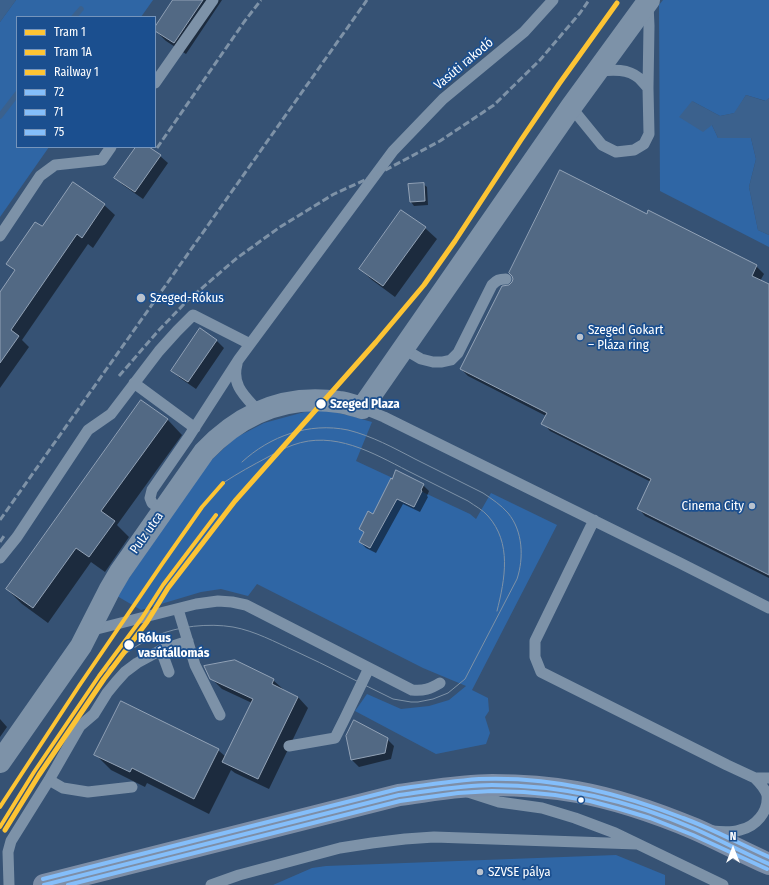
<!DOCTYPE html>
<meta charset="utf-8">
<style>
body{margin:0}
#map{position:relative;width:769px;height:885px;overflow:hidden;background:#365274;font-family:"Fira Sans Condensed",sans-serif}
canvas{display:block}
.legend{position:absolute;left:16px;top:16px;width:140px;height:132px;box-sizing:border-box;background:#1b4f8f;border:1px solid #7695bc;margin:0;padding:5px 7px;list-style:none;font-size:12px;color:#fff}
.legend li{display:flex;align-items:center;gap:8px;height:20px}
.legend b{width:20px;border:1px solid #7695bc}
.north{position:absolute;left:713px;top:829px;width:40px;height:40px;-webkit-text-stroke:3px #1b4f8f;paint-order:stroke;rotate:0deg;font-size:11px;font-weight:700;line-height:16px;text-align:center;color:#fff}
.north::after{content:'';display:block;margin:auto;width:14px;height:18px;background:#fff;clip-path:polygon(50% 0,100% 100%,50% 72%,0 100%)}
</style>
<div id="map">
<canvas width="769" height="885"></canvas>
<ul class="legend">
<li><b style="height:5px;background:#fdc434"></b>Tram 1</li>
<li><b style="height:5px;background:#fdc434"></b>Tram 1A</li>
<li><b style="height:5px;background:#fdc434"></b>Railway 1</li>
<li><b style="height:5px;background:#84befa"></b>72</li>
<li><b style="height:5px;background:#84befa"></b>71</li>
<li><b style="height:5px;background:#84befa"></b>75</li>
</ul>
<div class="north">N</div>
</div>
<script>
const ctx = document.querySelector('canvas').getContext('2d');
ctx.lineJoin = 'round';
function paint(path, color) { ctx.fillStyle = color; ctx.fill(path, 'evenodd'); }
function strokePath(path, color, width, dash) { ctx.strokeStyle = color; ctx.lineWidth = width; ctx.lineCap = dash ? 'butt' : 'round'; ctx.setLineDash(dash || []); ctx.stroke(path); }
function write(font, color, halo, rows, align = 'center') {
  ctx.font = font + ' "Fira Sans Condensed",sans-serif'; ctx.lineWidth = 3.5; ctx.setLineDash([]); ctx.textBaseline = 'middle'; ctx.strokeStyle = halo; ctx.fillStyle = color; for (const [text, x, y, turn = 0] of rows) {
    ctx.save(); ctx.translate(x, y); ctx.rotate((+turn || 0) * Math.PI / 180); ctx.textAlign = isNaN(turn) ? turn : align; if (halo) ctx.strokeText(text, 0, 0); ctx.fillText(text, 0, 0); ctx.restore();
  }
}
paint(new Path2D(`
 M 16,0 L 153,0 L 141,17 L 17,17 L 17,147 L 49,147 L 0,217 L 0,22 Z
 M 663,0 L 769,0 L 769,98 L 766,101 L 746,95 L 735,113 L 720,116 L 692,101 L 712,125 L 718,138 L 751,138 L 756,159 L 749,187 L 758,230 L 769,235 L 769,247 L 660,191 L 659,5 Z
 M 308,411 L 330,411 L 351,416 L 372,422 L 356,461 L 470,514 L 476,519 L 491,493 L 557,525 L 472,690 L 488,698 L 489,711 L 485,717 L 490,733 L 486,744 L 436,754 L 355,711 L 367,694 L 401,709 L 429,706 L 449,700 L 466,686 L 423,668 L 257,584 L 248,596 L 221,589 L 201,592 L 141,610 L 117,596 L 204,467 L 235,438 L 264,423 Z
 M 616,855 L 665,875 L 665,885 L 273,885 L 312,868 L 326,866 Z`), '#2f66a5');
paint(new Path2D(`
 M 0,0 L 16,0 L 0,22 Z
 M 746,95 L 765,101 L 769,98 L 769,235 L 758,230 L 749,187 L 756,159 L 751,138 L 718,138 L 712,125 L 703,132 L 679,117 L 692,101 L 720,116 L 734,113 Z`), '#3b618d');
paint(new Path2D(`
 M 175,0 L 222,0 L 186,54 L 166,41 L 155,30 Z
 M 137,147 L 148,147 L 160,156 L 168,163 L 143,199 L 123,185 L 116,178 Z
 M 73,183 L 104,205 L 115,215 L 93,248 L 88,244 L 22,340 L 29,347 L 0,388 L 0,294 L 15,271 L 7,263 L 42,228 Z
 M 423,184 L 427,187 L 428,205 L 414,206 L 411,202 L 409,185 Z
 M 647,215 L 756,266 L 764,274 L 760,281 L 769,286 L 769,578 L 645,516 L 638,508 L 651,482 L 550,431 L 543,423 L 546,416 L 468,376 L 461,369 L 510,286 Z
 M 425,228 L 437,239 L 395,297 L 372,280 L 360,269 Z
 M 217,341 L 224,348 L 196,389 L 180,378 L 172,371 Z
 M 167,419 L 182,435 L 117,525 L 129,537 L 105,572 L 91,562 L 48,623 L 22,604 L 7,589 Z
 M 391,479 L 423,485 L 429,491 L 427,496 L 428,497 L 420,512 L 403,504 L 376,553 L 366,548 L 360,542 L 365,533 L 360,529 L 374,515 Z
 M 211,678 L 273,680 L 284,690 L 298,697 L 308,708 L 269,789 L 235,773 L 231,770 L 209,814 L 147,783 L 145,787 L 111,770 L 95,754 L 218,750 L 226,757 L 252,703 L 222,689 Z
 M 0,719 L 7,727 L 0,737 Z
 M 347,736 L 387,739 L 394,746 L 391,759 L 359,767 L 352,760 Z`), '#0007');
strokePath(new Path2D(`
 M 74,17 L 81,9
 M 0,116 L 17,94`), '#3b618d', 5.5);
const building = new Path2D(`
 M 173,0 L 203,0 L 174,43 L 155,31 L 155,27 Z
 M 136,147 L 149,147 L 161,155 L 135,192 L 114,178 Z
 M 560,170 L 647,214 L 648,210 L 757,265 L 752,276 L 769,284 L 769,575 L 637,509 L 651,479 L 541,424 L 547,413 L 460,369 L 502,286 L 509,285 L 512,282 L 513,279 L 512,276 L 509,273 Z
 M 73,182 L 105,204 L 82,238 L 77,234 L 11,330 L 19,336 L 0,363 L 0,292 L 15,270 L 6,264 L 35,222 L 42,226 Z
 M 424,183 L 425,201 L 410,202 L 408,184 Z
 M 401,210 L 426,227 L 383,286 L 359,269 Z
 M 200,328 L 217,340 L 188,382 L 171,371 Z
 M 141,400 L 168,419 L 101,511 L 115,521 L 89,557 L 76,548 L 33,608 L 6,589 Z
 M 396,470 L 424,484 L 421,490 L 422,491 L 414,507 L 397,499 L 370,548 L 359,542 L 364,532 L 359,529 L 368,511 L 373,514 L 391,478 L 392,479 Z
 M 235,660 L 274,679 L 272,684 L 298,697 L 258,779 L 222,762 L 253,699 L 210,679 L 204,666 Z
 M 121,701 L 219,749 L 194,799 L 132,768 L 130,772 L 94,755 Z
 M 354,720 L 388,738 L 385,753 L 351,760 L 346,736 Z`);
paint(building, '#526984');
strokePath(building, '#92a2b6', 1);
strokePath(new Path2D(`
 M 597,71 C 611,70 627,68 639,78 C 642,81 645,85 648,88
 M 155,83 L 213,0
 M 571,107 L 602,145 L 616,152 L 634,150 L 644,144 L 649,134 L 648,88 L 649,26 L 648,4
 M 0,236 L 40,176 L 55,165 L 102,160 L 111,147
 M 404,349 L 421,359 L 433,362 L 442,362 L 451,360 L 458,353 L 492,285 C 497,280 499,279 506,279
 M 237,364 C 231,386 246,397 259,412
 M 134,383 L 195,428
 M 362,408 L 384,417 L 680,563 L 769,608
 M 163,511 L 152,503 L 150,498 L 152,490 L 188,438 L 239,359 L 393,151 L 443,99 L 524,32 L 553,0
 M 594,520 L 535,641 L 535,657 L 541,672 L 727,765 L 755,778 L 769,778
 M 0,558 L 17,537 L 88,430 L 111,414 L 159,351 L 177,331 L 193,315 L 250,344
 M 178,609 L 195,665 L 220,715
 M 89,631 L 196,604 L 218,601 L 232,602 L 246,605 L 412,690 C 424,691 430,689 440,683
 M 161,650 L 169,672
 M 289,746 L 335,738 L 345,718 L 369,668
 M 49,780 L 63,788 L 88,792 L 132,787
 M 468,792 L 499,802 L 542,808 L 575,818 L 615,833 L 723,885
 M 712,831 C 721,832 731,833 740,830 C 755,827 769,812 767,795 C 765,788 760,783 755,778
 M 9,885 L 8,852 L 11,841 L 49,780 L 80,726 L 94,714 L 107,693 L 116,682 L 125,672 L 137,663 L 161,650 L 188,641
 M 211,885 L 239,875 L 340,848 L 372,843 L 405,839 L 434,837 L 637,844`), '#7d92a8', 11);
strokePath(new Path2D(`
 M 0,762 L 81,646 L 110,589 L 120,572 L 204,452 C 241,413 285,394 339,402 C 347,403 355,406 362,408 L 571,107 L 649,0`), '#7d92a8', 22);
strokePath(new Path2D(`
 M 44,885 L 399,795 C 430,791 461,785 492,785 C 521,785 549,787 577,792 C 616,799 659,814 695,829 C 720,840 744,853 769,864`), '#7d8ea7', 22);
strokePath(new Path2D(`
 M 223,483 C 238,473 253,465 268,457 C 276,453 284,448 293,445 C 334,430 373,453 408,471 C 428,481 448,491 468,501 C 475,506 483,510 488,516 C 512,543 505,579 497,611
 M 99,676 C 107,670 114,663 122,657 C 132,648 143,642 156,636 C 178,626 209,623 233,627 C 255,631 275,642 295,651 C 328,666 360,683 393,699 L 411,702 L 418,702 L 433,699 L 448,693 L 465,679 L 517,579 C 524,558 523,531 508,513 C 501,505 492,499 483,493 C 460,482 438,470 415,459 C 394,448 372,436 348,430 C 309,422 270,436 242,462`), '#7e92a7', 1);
strokePath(new Path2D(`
 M 157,148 L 244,22 L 261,0
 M 119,376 L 159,330 L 187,301 L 237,258 L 280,227 L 334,194 L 376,175 L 440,141 L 494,105 L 540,60 L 580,13 L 589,0
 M 0,520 L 367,0
 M 0,542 L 4,536`), '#7e92a7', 3, [7, 3]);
strokePath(new Path2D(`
 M 44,885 L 399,795 C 430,791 461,785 492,785 C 563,785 631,801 695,829 C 720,840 744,853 769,864`), '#84befa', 4);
strokePath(new Path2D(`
 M 68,885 L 400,801 L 458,793 L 492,791 L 524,792 L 555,795 L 590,801 L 620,809 L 650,818 L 693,835 L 767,869`), '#84befa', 4);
strokePath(new Path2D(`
 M 43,879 L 398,789 C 425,785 452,781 479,779 C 550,776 618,792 683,818 C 713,829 740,844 769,857`), '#84befa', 4);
strokePath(new Path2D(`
 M 5,830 L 39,775 L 104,679 L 147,622 L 168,588 L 235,501 L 376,342 L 424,285 L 455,241 L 521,140 L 559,84 L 617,3`), '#fdc434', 5);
strokePath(new Path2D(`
 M 0,807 L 79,686 L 162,564 L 202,507 L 223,483`), '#fdc434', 4);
strokePath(new Path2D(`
 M 0,827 L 34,772 L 99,676 L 142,618 L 163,585 L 216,515`), '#fdc434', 4);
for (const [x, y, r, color] of [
 [141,298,5,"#b9c2ce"],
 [580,337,4,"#b9c2ce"],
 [321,404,5.5,"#fff"],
 [752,506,4,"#b9c2ce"],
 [129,645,5.5,"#fff"],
 [581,800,3.5,"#fff"],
 [480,872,4,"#b9c2ce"]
]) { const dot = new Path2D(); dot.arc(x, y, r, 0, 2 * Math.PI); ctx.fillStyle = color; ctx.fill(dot); strokePath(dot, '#1b4f8f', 1.5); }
write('13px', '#fff', '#1b4f8f', [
 ["Vasúti rakodó",464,64,-40],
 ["Pulz utca",147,533,-55]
]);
write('13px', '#fff', '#1b4f8f', [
 ["Szeged-Rókus",150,298],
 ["Szeged Gokart",588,330],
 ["– Pláza ring",588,345],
 ["Cinema City",744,506,"right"],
 ["SZVSE pálya",488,872]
], 'left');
write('bold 13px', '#fff', '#1b4f8f', [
 ["Szeged Plaza",330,404],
 ["Rókus",138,638],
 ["vasútállomás",138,653]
], 'left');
</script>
